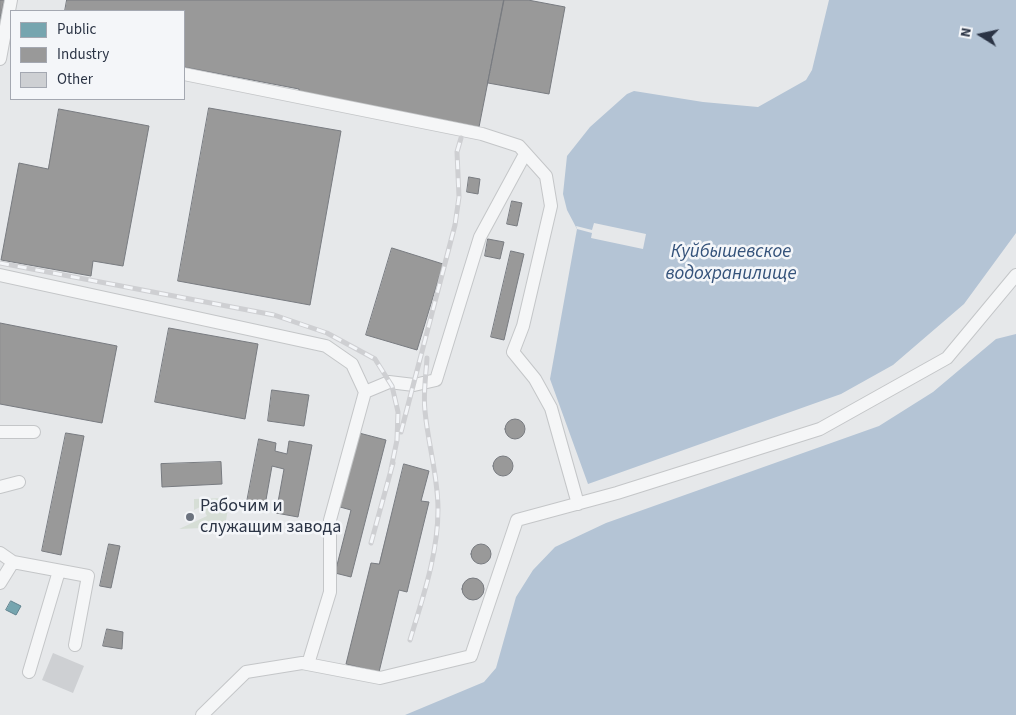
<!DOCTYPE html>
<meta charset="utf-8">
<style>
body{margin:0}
#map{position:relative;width:1016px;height:715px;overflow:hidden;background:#e6e8ea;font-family:"Source Sans 3",sans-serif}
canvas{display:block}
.legend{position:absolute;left:10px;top:10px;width:175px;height:90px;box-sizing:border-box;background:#f4f6f9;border:1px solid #a4a8b1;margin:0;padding:6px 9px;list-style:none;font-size:15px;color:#2b3445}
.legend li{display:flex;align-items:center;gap:10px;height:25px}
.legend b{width:25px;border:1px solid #a4a8b1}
.north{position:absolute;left:956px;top:10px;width:50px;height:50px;-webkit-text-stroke:4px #f4f6f9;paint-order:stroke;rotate:280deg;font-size:14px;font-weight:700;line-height:20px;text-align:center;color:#2b3445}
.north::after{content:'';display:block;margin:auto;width:18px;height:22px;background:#2b3445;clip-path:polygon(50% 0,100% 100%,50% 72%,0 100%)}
</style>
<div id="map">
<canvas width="1016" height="715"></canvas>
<ul class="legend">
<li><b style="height:14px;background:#76a5af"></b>Public</li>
<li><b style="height:14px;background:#999"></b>Industry</li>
<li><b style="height:14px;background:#ced0d3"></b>Other</li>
</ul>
<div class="north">N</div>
</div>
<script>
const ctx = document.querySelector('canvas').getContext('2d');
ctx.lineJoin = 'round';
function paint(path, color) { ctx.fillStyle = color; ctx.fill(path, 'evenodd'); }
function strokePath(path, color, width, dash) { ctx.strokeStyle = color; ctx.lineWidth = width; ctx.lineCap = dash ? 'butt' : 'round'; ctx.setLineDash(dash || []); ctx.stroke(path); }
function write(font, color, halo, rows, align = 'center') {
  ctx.font = font + ' "Source Sans 3",sans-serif'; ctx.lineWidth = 5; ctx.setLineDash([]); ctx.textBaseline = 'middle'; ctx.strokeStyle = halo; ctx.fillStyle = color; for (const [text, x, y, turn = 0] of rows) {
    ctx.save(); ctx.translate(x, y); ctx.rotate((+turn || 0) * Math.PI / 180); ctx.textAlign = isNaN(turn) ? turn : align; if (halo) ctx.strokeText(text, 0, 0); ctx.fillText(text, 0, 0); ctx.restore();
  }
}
paint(new Path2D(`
 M 225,498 L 229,502 L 225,527 L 179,529 L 207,516 L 202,506 L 194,510 L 194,499 Z`), '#d6ded6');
paint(new Path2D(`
 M 829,0 L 1016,0 L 1016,233 L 964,304 L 893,365 L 841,394 L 588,484 L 550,379 L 577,229 L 567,210 L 563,194 L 567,156 L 590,127 L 627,94 L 634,91 L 703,102 L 758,107 L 806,80 L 812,70 Z
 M 1016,334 L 1016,715 L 405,715 L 484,682 L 496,668 L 516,597 L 533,570 L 555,547 L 606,523 L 879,426 L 933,392 L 996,339 Z`), '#b4c4d5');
paint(new Path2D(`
 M 594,223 L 646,234 L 643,249 L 591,238 L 592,233 L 577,229 L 576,226 L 592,230 Z`), '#e6e8ea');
const public = new Path2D(`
 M 11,601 L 21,606 L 16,615 L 6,610 Z`);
paint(public, '#76a5af');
strokePath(public, '#60838f', 1);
const industry = new Path2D(`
 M 0,0 L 4,0 L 0,21 Z
 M 67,0 L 504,0 L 479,127 L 299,93 L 299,89 L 184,67 L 184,11 L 65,11 Z
 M 504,0 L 528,0 L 565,7 L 549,94 L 488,83 Z
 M 209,108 L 341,131 L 310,305 L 178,281 Z
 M 59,109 L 149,126 L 123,266 L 93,261 L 91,276 L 1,260 L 19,163 L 48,169 Z
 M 469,177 L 480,179 L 478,194 L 467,192 Z
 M 512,201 L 522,203 L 517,226 L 507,224 Z
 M 488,239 L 504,242 L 500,259 L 485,256 Z
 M 392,248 L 443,264 L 417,350 L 366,335 Z
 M 511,251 L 524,254 L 504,340 L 491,337 Z
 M 0,323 L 117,346 L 102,423 L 0,404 Z
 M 169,328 L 258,344 L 245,419 L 155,402 Z
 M 272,390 L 309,395 L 304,426 L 268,421 Z
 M505 429a10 10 0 1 1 20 0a10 10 0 1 1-20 0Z
 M 66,433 L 84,436 L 61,555 L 42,551 Z
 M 359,433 L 386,440 L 351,577 L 335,573 L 351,510 L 340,507 Z
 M 259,439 L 276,443 L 275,451 L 287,454 L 289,441 L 312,445 L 298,517 L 276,513 L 284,469 L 272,466 L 264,511 L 246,507 Z
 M493 466a10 10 0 1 1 20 0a10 10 0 1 1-20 0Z
 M 221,462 L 222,484 L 162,487 L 161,464 Z
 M 404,464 L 429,471 L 421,501 L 429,502 L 407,592 L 399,590 L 379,672 L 346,664 L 371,563 L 379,564 Z
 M471 554a10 10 0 1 1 20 0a10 10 0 1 1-20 0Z
 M 109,544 L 120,546 L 111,588 L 100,586 Z
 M462 589a11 11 0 1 1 22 0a11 11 0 1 1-22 0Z
 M 107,629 L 123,632 L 122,649 L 103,646 Z`);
paint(industry, '#999');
strokePath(industry, '#787b80', 1);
paint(new Path2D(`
 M 53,653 L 84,666 L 73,693 L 42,680 Z`), '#ced0d3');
const minor = new Path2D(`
 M 0,59 L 11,0
 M 184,74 L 482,134 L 519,146 L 546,176 L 551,206 L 523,326 L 513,352 L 535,379 L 551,408 L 578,504
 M 0,275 L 326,346 L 352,364 L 365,392 L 330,520 L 330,592 L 308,664
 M 365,392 L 389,382 L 414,385 L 436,380 L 480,237 L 525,154
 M 0,432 L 34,432
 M 0,487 L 19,482
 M 0,553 L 13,562 L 0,583
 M 13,562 L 88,576 L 75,645
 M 29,672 L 59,571
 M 202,715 L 246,672 L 302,663 L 380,678 L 471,656 L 517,520 L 617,493 L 820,429 L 947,358 L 1016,275`);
strokePath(minor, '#c4c6c8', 14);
strokePath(minor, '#f5f6f7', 12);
const rail = new Path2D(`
 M 0,263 L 274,315 L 327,333 L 375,359 L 392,386 L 398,412 L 397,440 L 391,469
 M 401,432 L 455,225 L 459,197 L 457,152 L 461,138
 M 371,543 L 393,463
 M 410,640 C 423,597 438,554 438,509 C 438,476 428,444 425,411 C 423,394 426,375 427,358`);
strokePath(rail, '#cecfd2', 5);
strokePath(rail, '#f4f6f9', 3, [9]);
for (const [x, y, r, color] of [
 [190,517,5,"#6c737f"]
]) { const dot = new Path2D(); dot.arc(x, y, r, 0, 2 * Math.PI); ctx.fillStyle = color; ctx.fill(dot); strokePath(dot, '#f4f6f9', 2); }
write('18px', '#2b3445', '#f4f6f9', [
 ["Рабочим и",200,507],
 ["служащим завода",200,528]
], 'left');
write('italic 19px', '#34527a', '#f4f6f9', [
 ["Куйбышевское",731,253],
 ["водохранилище",731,275]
]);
</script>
